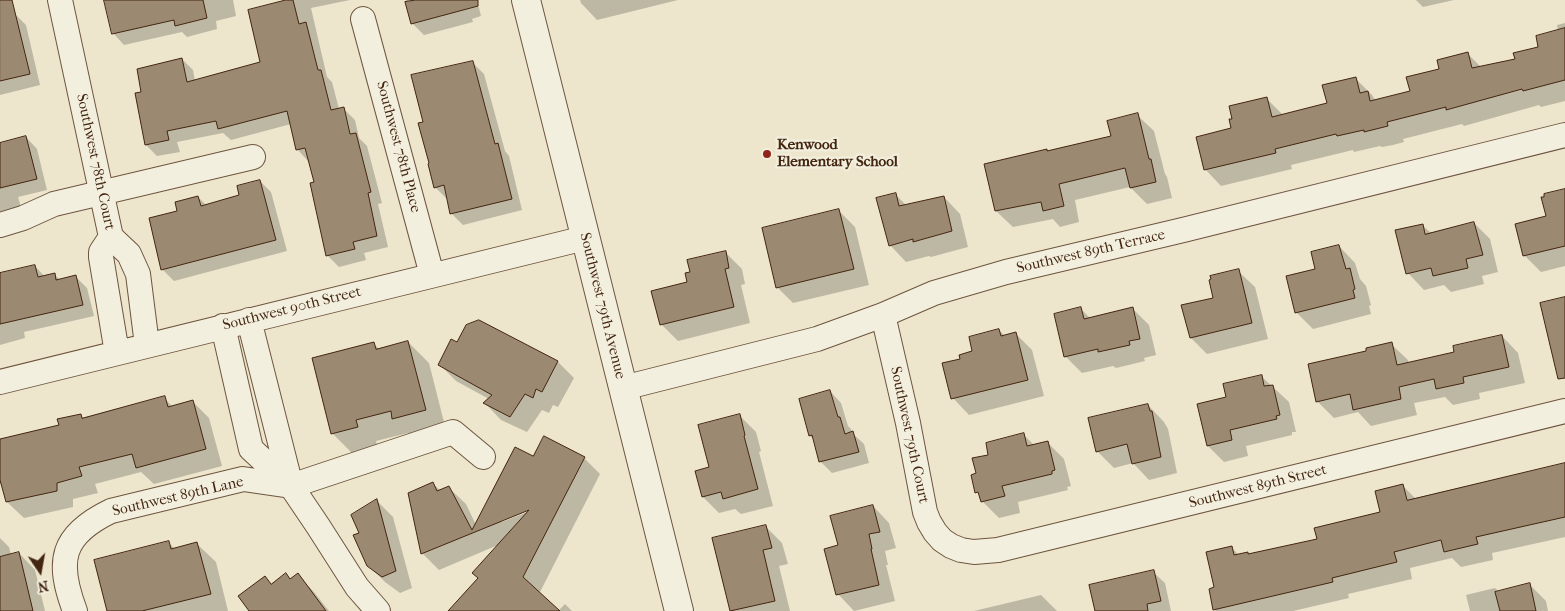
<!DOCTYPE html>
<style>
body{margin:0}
#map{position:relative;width:1565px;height:611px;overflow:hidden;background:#ede6cc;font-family:"IM FELL French Canon",serif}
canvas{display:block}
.north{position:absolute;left:15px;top:546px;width:50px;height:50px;-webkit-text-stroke:4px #f3efde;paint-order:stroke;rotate:168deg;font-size:14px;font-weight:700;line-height:20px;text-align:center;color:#432510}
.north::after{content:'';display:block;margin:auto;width:18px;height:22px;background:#432510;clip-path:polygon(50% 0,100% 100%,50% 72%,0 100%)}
</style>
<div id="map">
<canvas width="1565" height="611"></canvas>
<div class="north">N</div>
</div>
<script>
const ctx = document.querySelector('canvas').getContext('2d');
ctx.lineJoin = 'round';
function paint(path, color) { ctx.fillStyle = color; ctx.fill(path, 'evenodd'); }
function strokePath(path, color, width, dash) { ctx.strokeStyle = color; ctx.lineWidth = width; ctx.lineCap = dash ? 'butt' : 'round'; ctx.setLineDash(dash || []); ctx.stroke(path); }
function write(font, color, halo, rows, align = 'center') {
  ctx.font = font + ' "IM FELL French Canon",serif'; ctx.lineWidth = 4.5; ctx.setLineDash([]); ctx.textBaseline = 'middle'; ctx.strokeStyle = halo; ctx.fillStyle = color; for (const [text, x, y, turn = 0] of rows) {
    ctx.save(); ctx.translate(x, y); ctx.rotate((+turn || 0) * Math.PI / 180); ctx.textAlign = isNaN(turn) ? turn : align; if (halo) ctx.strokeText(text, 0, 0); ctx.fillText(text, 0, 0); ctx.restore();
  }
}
paint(new Path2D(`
 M 106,0 L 233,0 L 236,16 L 216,21 L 217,29 L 187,37 L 182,32 L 124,45 L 113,33 Z
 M 291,0 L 350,0 L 311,8 L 327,77 L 332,82 L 339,109 L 343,108 L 355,120 L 359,138 L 367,146 L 382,203 L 378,204 L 388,247 L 364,253 L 366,260 L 339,267 L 328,256 L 312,184 L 315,183 L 310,160 L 308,161 L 297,149 L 291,124 L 231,140 L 223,133 L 177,142 L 180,152 L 157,156 L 146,145 L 143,93 L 182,59 L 193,70 L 195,81 L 262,63 Z
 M 406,0 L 477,0 L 481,16 L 472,19 L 473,22 L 424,35 L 412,23 Z
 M 580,0 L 678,0 L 597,20 L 581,3 Z
 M 1416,0 L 1454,0 L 1423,7 Z
 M 15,14 L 26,25 L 40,85 L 0,95 L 0,18 Z
 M 1565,23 L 1565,101 L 1541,107 L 1539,105 L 1464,126 L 1462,124 L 1403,139 L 1404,142 L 1393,145 L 1382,147 L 1380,146 L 1354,152 L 1353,150 L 1291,165 L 1292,169 L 1221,186 L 1205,169 L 1233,129 L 1266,98 L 1283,115 L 1328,104 L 1356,79 L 1372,95 L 1375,100 L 1411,92 L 1441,70 L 1468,54 L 1481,67 L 1516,60 L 1540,48 L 1558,31 L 1557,25 Z
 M 472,62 L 484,74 L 505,151 L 509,156 L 522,210 L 463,225 L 451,213 L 448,198 L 446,198 L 435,187 L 424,123 Z
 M 1137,115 L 1154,131 L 1165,174 L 1167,177 L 1172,198 L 1147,204 L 1130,187 L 1075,200 L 1079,222 L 1060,227 L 1053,219 L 1013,227 L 996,211 L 1046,150 L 1048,152 L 1112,137 Z
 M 26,137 L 37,149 L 47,190 L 18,197 L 21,207 L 0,212 L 0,144 Z
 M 260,181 L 271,192 L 287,251 L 174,281 L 162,269 L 178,212 L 198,197 L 206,205 L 241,196 Z
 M 1565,190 L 1565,266 L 1541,272 L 1524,255 Z
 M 896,195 L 907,206 L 944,197 L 960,214 L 968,247 L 931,257 L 929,256 L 906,262 L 890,245 Z
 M 838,210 L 855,227 L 869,285 L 793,303 L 777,287 Z
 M 1474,223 L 1490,239 L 1498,272 L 1482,276 L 1484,284 L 1451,292 L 1444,285 L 1424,290 L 1408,273 L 1422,225 L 1431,233 Z
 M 1339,246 L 1355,263 L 1360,279 L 1366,286 L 1371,305 L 1369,306 L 1371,314 L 1313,329 L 1296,312 L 1317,270 Z
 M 725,252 L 742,269 L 745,284 L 741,285 L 750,323 L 678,341 L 661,324 L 688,282 L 691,273 Z
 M 35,266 L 45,277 L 54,274 L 60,280 L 76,277 L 87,288 L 94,316 L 24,332 L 25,338 L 0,345 L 0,274 Z
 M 1238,271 L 1255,287 L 1268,339 L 1207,354 L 1191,338 L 1214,299 Z
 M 1132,308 L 1149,325 L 1156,355 L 1144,358 L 1145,361 L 1116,368 L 1113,366 L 1082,373 L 1065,356 L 1081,309 L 1090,318 Z
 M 478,321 L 558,362 L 574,378 L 558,407 L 553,405 L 549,413 L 542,410 L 527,432 L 501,420 L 485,403 L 489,399 L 456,381 L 440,365 Z
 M 999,330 L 1005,336 L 1015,333 L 1032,350 L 1044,396 L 969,415 L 953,398 L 974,352 Z
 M 1502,336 L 1518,353 L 1525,383 L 1479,393 L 1480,399 L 1453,405 L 1445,397 L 1414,403 L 1417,415 L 1371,426 L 1358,412 L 1334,418 L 1317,401 L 1368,352 L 1391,344 L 1408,360 L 1409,364 L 1456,353 Z
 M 408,342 L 429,363 L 446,430 L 414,439 L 408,433 L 376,441 L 378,448 L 353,454 L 332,433 L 374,344 L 379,349 Z
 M 1261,376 L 1289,402 L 1296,432 L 1292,432 L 1292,435 L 1246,446 L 1248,456 L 1224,462 L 1208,446 L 1228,398 Z
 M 830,391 L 841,403 L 848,426 L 851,429 L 852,433 L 864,444 L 869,463 L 832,473 L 820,461 L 815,440 L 810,436 L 800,400 Z
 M 164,398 L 173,407 L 193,402 L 209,418 L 222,466 L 154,484 L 141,472 L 95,484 L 98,493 L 73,499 L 73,507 L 24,518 L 7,502 L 3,485 L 0,484 L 0,441 L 60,426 L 80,415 L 84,419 Z
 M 1148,405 L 1164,422 L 1168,429 L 1177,473 L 1149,480 L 1133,463 L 1114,468 L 1097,451 Z
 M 739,415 L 756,432 L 761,451 L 759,452 L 773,506 L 741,514 L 735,509 L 719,513 L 703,497 L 711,468 Z
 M 1024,435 L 1034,445 L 1047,442 L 1064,459 L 1071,486 L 1067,487 L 1068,490 L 1018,502 L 1020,513 L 999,518 L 982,501 L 981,497 L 977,492 L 977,474 L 990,455 Z
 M 534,458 L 584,458 L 600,474 L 539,594 L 558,611 L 565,604 L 572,611 L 461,611 L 498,545 L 439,570 L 422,553 L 433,484 L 441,491 L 449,488 L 466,504 L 476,525 ZM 534,507 L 535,509 L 502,522 L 502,520 Z
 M 1565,465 L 1565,537 L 1492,553 L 1493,560 L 1461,567 L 1452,558 L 1410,568 L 1412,579 L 1348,594 L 1349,598 L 1293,611 L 1216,611 L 1214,609 L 1216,588 L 1232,548 L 1239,555 L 1247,553 L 1249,555 L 1319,540 L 1381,513 L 1403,486 L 1416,499 Z
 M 376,500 L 393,517 L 412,588 L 400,593 L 385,582 L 368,565 L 360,534 Z
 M 873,506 L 889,523 L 896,548 L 885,551 L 888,565 L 886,565 L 895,601 L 854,611 L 838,594 L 839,546 Z
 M 765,526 L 782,543 L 788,564 L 779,566 L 790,611 L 731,611 L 713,539 Z
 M 0,538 L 9,547 L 11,555 L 19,553 L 35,570 L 45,611 L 0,611 Z
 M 168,542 L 175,549 L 197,544 L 216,562 L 228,611 L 108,611 Z
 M 1153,572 L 1165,583 L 1171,611 L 1096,611 Z
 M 286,574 L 291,580 L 298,575 L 314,592 L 329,611 L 251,611 Z
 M 1530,585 L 1546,601 L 1548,611 L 1470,611 L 1466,595 L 1495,588 L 1499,592 Z
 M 1041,595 L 1057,611 L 974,611 Z`), '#0003');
const building = new Path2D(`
 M 0,0 L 12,0 L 30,74 L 0,81 Z
 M 104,0 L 203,0 L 207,18 L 175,26 L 174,20 L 112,34 Z
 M 286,0 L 293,0 L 299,24 L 306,22 L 318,70 L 321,70 L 331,110 L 344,107 L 350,134 L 356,133 L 371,192 L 368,193 L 377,236 L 353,242 L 355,249 L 326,256 L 310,183 L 314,182 L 305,148 L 296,150 L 287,111 L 218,129 L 216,121 L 167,131 L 169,140 L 145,145 L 135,93 L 141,92 L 137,69 L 182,58 L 187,82 L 260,62 L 248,10 Z
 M 416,0 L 478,0 L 478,6 L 411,24 L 405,2 Z
 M 1565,28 L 1565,80 L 1523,91 L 1522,89 L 1446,110 L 1446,107 L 1387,122 L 1388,126 L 1364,132 L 1364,130 L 1337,136 L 1336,134 L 1275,149 L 1276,153 L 1204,170 L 1196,137 L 1231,128 L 1229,119 L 1232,119 L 1229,106 L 1267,97 L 1272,117 L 1327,103 L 1322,85 L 1356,77 L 1360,93 L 1368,91 L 1370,101 L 1410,91 L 1406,77 L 1439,69 L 1437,60 L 1468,52 L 1472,68 L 1515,59 L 1513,53 L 1538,47 L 1536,36 Z
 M 473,61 L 495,144 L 498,143 L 512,199 L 450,214 L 444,185 L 434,188 L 428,164 L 429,163 L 418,123 L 423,122 L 411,75 Z
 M 1138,113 L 1149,159 L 1151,159 L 1156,182 L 1130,188 L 1125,168 L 1059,184 L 1064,206 L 1043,211 L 1041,202 L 995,211 L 984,164 L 1047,149 L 1047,151 L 1111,136 L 1107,121 Z
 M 26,136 L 37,179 L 0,188 L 0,143 Z
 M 260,180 L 276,240 L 161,270 L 149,218 L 177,211 L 175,202 L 198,196 L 201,206 L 239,195 L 237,186 Z
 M 1565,189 L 1565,246 L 1523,256 L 1515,224 L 1546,216 L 1541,197 L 1544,197 L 1544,194 Z
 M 896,193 L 899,206 L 944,196 L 952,231 L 913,242 L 913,239 L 889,246 L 876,198 Z
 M 839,209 L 854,269 L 776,288 L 762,228 Z
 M 1474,222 L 1483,255 L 1466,259 L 1468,268 L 1433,276 L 1431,268 L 1406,274 L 1395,230 L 1423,224 L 1425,234 Z
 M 1339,245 L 1346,269 L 1350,268 L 1355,289 L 1353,290 L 1355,298 L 1295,313 L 1286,276 L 1315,269 L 1311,252 Z
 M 726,251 L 729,268 L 725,269 L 734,307 L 660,325 L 651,291 L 687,282 L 685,273 L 690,272 L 687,260 Z
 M 35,265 L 38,277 L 55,273 L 56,280 L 76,275 L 83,305 L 0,324 L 0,273 Z
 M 1239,269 L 1252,323 L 1190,338 L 1181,305 L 1213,298 L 1209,280 L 1211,279 L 1210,276 Z
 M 1565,297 L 1565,378 L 1558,379 L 1540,303 Z
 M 1081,307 L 1084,319 L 1133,307 L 1140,339 L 1129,341 L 1130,345 L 1098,352 L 1098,349 L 1064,357 L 1054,314 Z
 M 479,320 L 558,361 L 542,392 L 536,389 L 533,398 L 525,394 L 510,417 L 483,403 L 492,395 L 438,365 L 451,339 L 457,342 L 466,325 Z
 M 999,329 L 1001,336 L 1016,332 L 1028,380 L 951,399 L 942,363 L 960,359 L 959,355 L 972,351 L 969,337 Z
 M 1502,335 L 1509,367 L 1463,377 L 1464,383 L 1436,389 L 1434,379 L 1399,387 L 1401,399 L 1353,410 L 1350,394 L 1316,402 L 1308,364 L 1366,351 L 1366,348 L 1392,342 L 1397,365 L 1454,352 L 1453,346 Z
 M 408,341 L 426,410 L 392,419 L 391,411 L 356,420 L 358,427 L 331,434 L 312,358 L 374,342 L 376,349 Z
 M 1262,375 L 1264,386 L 1273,385 L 1280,415 L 1276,416 L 1277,419 L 1230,430 L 1232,440 L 1207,446 L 1197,404 L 1226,397 L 1223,384 Z
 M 830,390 L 838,417 L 840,417 L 845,434 L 853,431 L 859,452 L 819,462 L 812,435 L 809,436 L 799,399 Z
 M 165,396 L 168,407 L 193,400 L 206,449 L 136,468 L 132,454 L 79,467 L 82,476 L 57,483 L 57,491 L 6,502 L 0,480 L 0,439 L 59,425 L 57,419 L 81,414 L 82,418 Z
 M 1148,404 L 1150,411 L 1152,411 L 1161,457 L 1132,464 L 1127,444 L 1096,452 L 1088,418 Z
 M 740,414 L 745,435 L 744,436 L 758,489 L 723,499 L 721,492 L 702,497 L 695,471 L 709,467 L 698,425 Z
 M 1024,433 L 1027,446 L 1048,441 L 1055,470 L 1052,471 L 1052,474 L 1002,486 L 1005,496 L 981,502 L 978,492 L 975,493 L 971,475 L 976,473 L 972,458 L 988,455 L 986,443 Z
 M 544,436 L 585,457 L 523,577 L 560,611 L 448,611 L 478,578 L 472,573 L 529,510 L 421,554 L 408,493 L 433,482 L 437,491 L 449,486 L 472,530 L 515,447 L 533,456 Z
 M 1565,463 L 1565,517 L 1476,537 L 1478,544 L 1444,552 L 1441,540 L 1394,552 L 1397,562 L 1332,578 L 1333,582 L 1213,610 L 1209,589 L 1214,587 L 1206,552 L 1232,546 L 1234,555 L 1248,552 L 1248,554 L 1317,539 L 1314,528 L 1380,512 L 1375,491 L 1403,484 L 1407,500 Z
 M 377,499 L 396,571 L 382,577 L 367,566 L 353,535 L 359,533 L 351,515 Z
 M 873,505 L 880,532 L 869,534 L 872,549 L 871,549 L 879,585 L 836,595 L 824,549 L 838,545 L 830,516 Z
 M 766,525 L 772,548 L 763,550 L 775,601 L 730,611 L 712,538 Z
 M 169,541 L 171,549 L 197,542 L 211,594 L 142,611 L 107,611 L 94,560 Z
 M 19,552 L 33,611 L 0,611 L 0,557 Z
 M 1154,570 L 1161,601 L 1147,604 L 1148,611 L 1095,611 L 1089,585 Z
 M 286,573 L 290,579 L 298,573 L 326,611 L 249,611 L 238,596 L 265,576 L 271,584 Z
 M 1530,583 L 1536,611 L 1500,611 L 1495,592 Z`);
paint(building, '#9b8972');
strokePath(building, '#432510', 1);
const minor = new Path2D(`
 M 60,0 L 111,237 L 129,254 L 138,274 L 147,345
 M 363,19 L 432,275
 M 0,225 L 23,218 L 54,204 L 253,157
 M 111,237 L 101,252 L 101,257 L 117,353
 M 883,315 L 908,423 L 925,512 L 929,522 L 935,532 L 942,540 L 951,546 L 961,550 L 974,552 L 998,550 L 1565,411
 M 249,320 L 291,486
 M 223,326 L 251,449 L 291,486 L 318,526 L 357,587 L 378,611
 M 0,382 L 585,238
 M 623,388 L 817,339 L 883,315 L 934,293 L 1006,272 L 1183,230 L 1565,135
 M 75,611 C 56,561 61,535 111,511 L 243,479 L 291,486 L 453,432 L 483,457`);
const tertiary = new Path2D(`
 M 526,0 L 679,611`);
strokePath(minor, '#6e553f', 26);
strokePath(tertiary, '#6e553f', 30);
strokePath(minor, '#f3efde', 24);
strokePath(tertiary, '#f3efde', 28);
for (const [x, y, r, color] of [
 [767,154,5,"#8f2418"]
]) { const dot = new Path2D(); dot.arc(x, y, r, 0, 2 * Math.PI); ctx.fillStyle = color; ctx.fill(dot); strokePath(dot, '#f3efde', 2); }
write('bold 15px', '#432510', '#f3efde', [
 ["Kenwood",777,145],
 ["Elementary School",777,162]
], 'left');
write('15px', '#432510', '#f3efde', [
 ["Southwest 78th Place",398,147,75],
 ["Southwest 78th Court",95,162,78],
 ["Southwest 89th Terrace",1091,252,-13],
 ["Southwest 79th Avenue",602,306,76],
 ["Southwest 90th Street",292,309,-14],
 ["Southwest 79th Court",909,435,78],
 ["Southwest 89th Street",1258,487,-14],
 ["Southwest 89th Lane",178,497,-13]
]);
</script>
